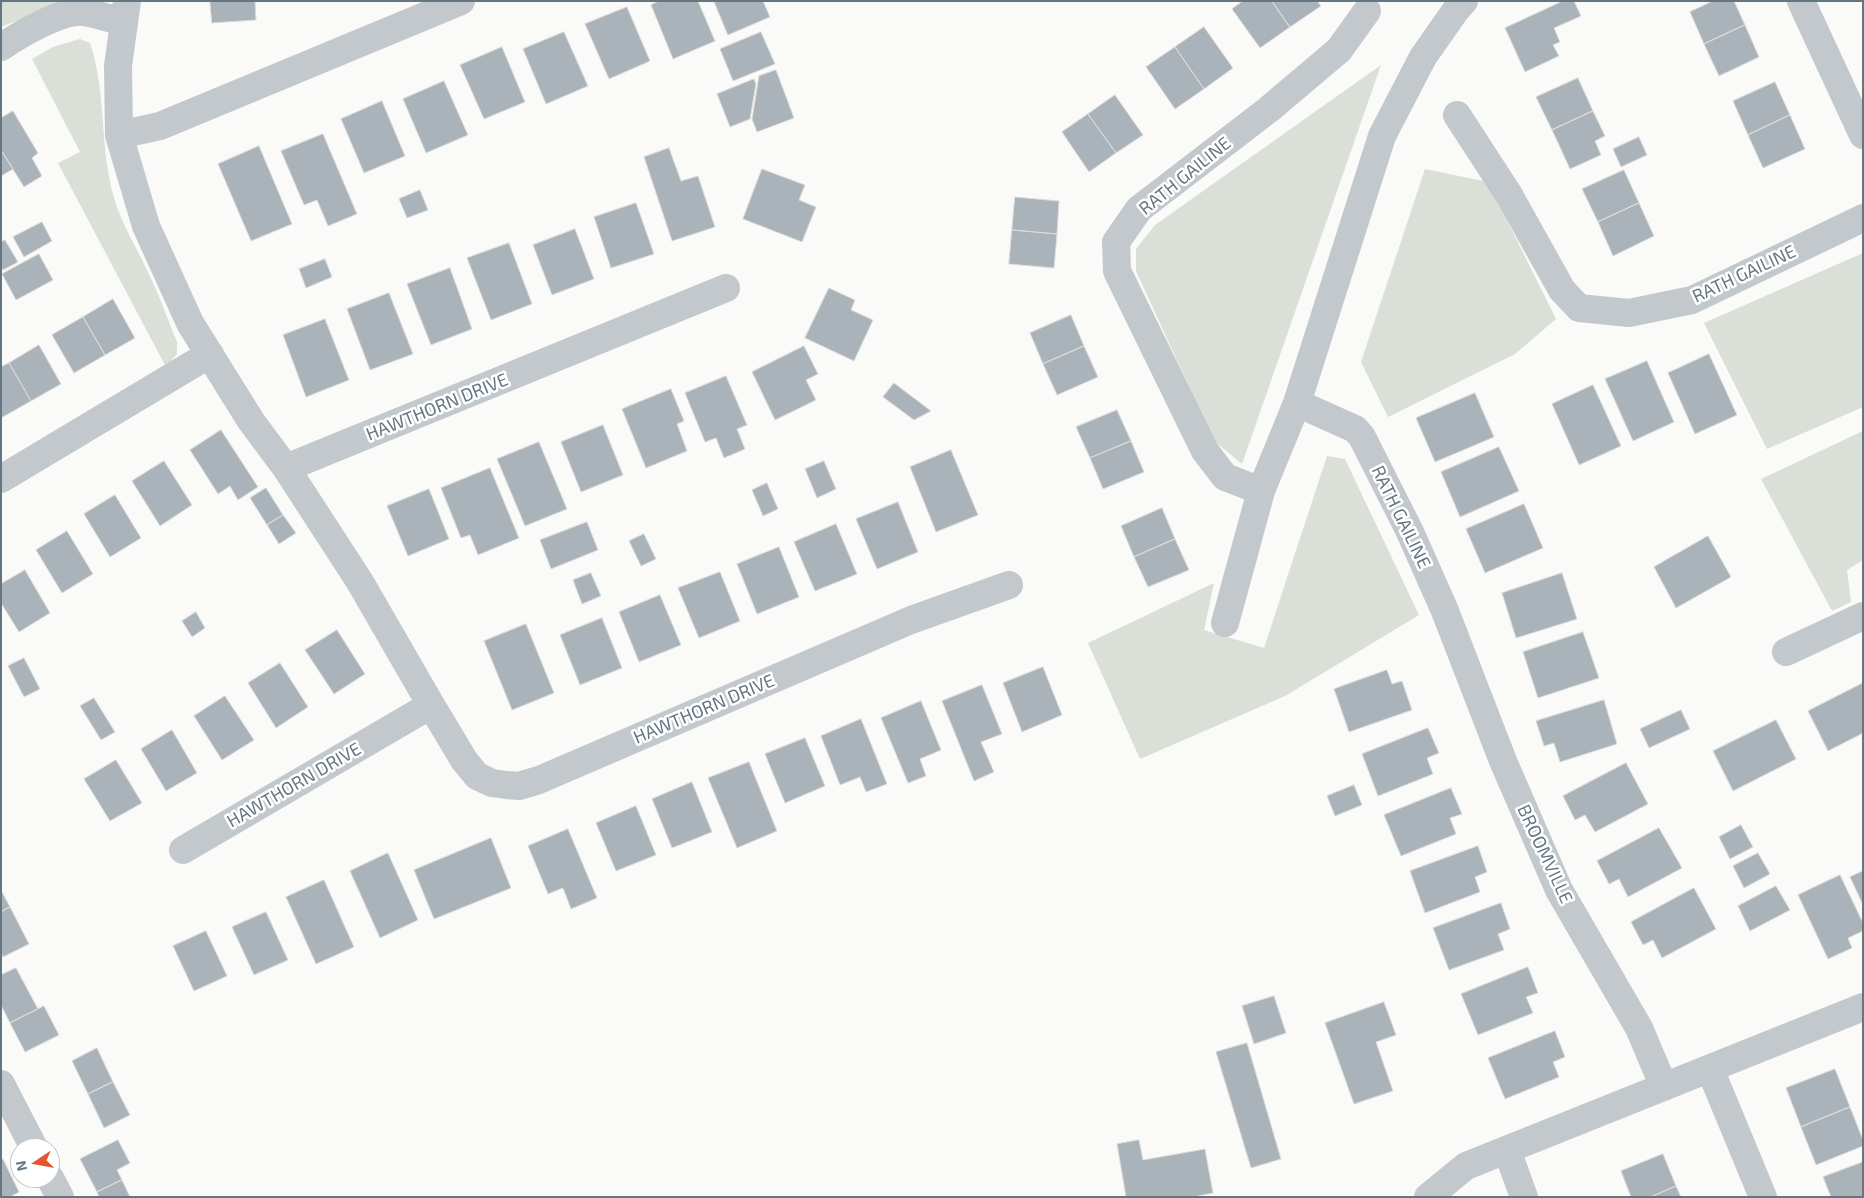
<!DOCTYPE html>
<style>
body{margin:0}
#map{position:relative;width:1864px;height:1198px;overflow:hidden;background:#fafaf8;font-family:"Exo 2",sans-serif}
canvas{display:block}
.frame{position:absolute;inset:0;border:2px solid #657683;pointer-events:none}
.north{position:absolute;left:10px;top:1138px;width:50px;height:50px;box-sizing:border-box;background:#fff;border:1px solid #c1c8cd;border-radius:50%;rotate:258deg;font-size:14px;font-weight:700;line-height:20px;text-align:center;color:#657683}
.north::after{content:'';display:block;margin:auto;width:18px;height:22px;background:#e4572e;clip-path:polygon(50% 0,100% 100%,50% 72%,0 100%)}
</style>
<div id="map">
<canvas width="1864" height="1198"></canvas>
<div class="frame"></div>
<div class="north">N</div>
</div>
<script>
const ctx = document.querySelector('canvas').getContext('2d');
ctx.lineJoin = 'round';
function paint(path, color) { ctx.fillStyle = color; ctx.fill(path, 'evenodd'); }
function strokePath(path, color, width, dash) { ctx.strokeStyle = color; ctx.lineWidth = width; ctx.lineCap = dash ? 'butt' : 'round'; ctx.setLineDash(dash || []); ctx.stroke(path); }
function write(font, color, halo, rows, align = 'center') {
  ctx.font = font + ' "Exo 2",sans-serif'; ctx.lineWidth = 5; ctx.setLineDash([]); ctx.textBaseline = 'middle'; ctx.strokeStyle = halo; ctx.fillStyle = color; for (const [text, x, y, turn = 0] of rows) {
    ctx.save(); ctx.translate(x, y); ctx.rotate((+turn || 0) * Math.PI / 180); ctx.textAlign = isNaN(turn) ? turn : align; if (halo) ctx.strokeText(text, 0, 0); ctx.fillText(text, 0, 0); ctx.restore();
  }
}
paint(new Path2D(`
 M 1,1 L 66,1 L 1,27 Z
 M 80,39 L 90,43 C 107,93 99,147 114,198 C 121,222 135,245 146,268 C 158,292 167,317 177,342 L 177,354 L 166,367 L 58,163 L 80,152 L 32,59 L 53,47 Z
 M 1381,65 L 1242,464 L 1214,441 L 1136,271 L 1136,249 L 1155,225 Z
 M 1425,169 L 1488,182 L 1556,319 L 1515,354 L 1388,417 L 1361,362 Z
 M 1863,253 L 1863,407 L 1767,449 L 1704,323 Z
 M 1863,431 L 1863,560 L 1847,570 L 1851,602 L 1832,611 L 1761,479 Z
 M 1327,456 L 1345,459 L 1419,615 L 1285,696 L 1140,759 L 1088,643 L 1214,583 L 1204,630 L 1264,648 Z`), '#dadfd7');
const building = new Path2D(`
 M 210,1 L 255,1 L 256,20 L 212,23 Z
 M 659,1 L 698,1 L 715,41 L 673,59 L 651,5 Z
 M 714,1 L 763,1 L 770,17 L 728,35 Z
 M 1243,1 L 1272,1 L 1290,27 L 1260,48 L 1232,9 Z
 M 1272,1 L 1317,1 L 1321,6 L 1290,27 Z
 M 1563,1 L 1574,1 L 1581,16 L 1554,28 L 1560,42 L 1553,45 L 1559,56 L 1525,72 L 1505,28 Z
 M 1713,1 L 1734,1 L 1745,25 L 1704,44 L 1690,12 Z
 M 627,7 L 650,61 L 609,79 L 585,24 Z
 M 1745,25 L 1759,57 L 1719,76 L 1704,44 Z
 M 1204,27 L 1233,68 L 1204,89 L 1175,47 Z
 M 564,32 L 588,86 L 546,104 L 523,49 Z
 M 761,32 L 775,64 L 733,81 L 720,49 Z
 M 502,47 L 525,102 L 484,119 L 460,65 Z
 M 1175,47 L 1204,89 L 1175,109 L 1146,67 Z
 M 776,70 L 794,118 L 757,132 L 752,119 L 759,76 Z
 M 1578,78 L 1593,111 L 1552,130 L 1536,97 Z
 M 754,79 L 756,84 L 750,119 L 730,127 L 717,94 Z
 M 444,81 L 468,135 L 426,153 L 403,99 Z
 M 1775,82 L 1790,115 L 1748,135 L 1733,101 Z
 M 1115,95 L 1143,135 L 1116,153 L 1088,114 Z
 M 382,101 L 405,156 L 364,173 L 341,119 Z
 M 13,111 L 38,153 L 32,158 L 42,176 L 24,187 L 1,150 L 1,118 Z
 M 1593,111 L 1605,136 L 1595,141 L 1601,155 L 1570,169 L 1552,130 Z
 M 1088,114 L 1116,153 L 1089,172 L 1062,132 Z
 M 1790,115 L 1805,149 L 1763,168 L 1748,135 Z
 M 323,134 L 357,214 L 328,226 L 317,200 L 304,205 L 281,151 Z
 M 1639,137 L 1647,155 L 1621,167 L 1613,149 Z
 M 259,146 L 292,224 L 251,241 L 218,164 Z
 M 669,148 L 681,181 L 698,176 L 715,227 L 672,241 L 644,157 Z
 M 1,150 L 13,169 L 1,176 Z
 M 762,169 L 805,185 L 799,200 L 816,207 L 802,242 L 743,219 Z
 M 1624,170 L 1639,203 L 1598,222 L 1582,189 Z
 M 420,190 L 428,210 L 407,218 L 399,199 Z
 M 1015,197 L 1059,201 L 1057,234 L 1012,230 Z
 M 636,203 L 654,254 L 611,268 L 594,217 Z
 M 1639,203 L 1654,236 L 1613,256 L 1598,222 Z
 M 42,222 L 52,241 L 24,257 L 13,237 Z
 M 575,229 L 594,279 L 552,295 L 533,245 Z
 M 1012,230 L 1057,234 L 1054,268 L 1009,264 Z
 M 5,240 L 18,262 L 3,270 L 1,267 L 1,242 Z
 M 509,243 L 532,304 L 491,320 L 467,258 Z
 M 39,254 L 53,280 L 16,300 L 2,274 Z
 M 325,259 L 332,277 L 306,288 L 299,269 Z
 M 450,268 L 472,329 L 431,345 L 407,284 Z
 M 829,288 L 855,300 L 851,310 L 873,320 L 854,361 L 805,338 Z
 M 389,293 L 413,354 L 370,370 L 347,309 Z
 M 113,299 L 135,338 L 105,355 L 83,317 Z
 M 1071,315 L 1084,346 L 1043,364 L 1030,333 Z
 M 83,317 L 105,355 L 74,373 L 52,335 Z
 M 325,319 L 349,380 L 306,397 L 283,335 Z
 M 39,345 L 61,384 L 31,401 L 9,363 Z
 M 804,346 L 818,374 L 806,380 L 816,400 L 775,420 L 752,372 Z
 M 1084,346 L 1098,377 L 1057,395 L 1043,364 Z
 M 1709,354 L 1737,415 L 1695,434 L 1668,373 Z
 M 1647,361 L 1674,422 L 1633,441 L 1605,379 Z
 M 9,363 L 31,401 L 1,418 L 1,367 Z
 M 726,376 L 747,425 L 737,429 L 745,449 L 724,458 L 716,438 L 705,442 L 685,393 Z
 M 894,383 L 931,411 L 914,420 L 883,397 Z
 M 1593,385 L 1621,446 L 1579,465 L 1552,404 Z
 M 671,389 L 684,421 L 677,424 L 687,451 L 646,468 L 622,409 Z
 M 1475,393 L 1494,437 L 1435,462 L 1416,418 Z
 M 1117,410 L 1131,441 L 1090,458 L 1076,427 Z
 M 603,425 L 623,475 L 581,492 L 561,442 Z
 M 221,430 L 258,487 L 238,500 L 230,486 L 218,494 L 190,450 Z
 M 1131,441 L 1144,472 L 1103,489 L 1090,458 Z
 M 539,442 L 567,509 L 525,526 L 497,459 Z
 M 1499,447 L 1519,491 L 1460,517 L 1441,472 Z
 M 951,450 L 978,515 L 936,532 L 910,467 Z
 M 164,461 L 192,505 L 160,526 L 132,481 Z
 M 824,461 L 836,489 L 817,498 L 805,469 Z
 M 490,468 L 519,538 L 478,555 L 470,535 L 461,538 L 441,488 Z
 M 767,483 L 778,509 L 763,516 L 752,490 Z
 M 266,488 L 283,515 L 267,525 L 250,498 Z
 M 429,489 L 449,539 L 408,556 L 387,506 Z
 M 115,495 L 141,538 L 110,557 L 84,514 Z
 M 898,502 L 918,552 L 877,569 L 856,519 Z
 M 1524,504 L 1543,548 L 1485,573 L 1466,529 Z
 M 1162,508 L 1175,539 L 1134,557 L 1121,526 Z
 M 283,515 L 296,533 L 279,544 L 267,525 Z
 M 587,522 L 598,550 L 551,569 L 540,540 Z
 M 836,524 L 857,574 L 815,591 L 794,542 Z
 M 67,531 L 93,574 L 62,593 L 36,550 Z
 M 644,534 L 656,559 L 641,566 L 629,541 Z
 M 1708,536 L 1731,577 L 1676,608 L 1654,567 Z
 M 1175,539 L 1189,570 L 1148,587 L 1134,557 Z
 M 779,547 L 799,597 L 757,614 L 737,564 Z
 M 25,570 L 50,613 L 19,632 L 1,603 L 1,584 Z
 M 720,572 L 740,621 L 699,638 L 678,588 Z
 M 591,573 L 601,596 L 582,604 L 573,580 Z
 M 1562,573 L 1577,619 L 1516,638 L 1502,593 Z
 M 660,595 L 681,645 L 639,662 L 619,612 Z
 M 196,612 L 205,628 L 192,637 L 182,621 Z
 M 602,618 L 622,668 L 580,685 L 560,635 Z
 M 526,624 L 554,693 L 512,710 L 484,641 Z
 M 337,630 L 365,674 L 334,694 L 305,650 Z
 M 1583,632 L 1599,678 L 1538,698 L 1523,652 Z
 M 24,658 L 40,689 L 24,697 L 8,666 Z
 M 280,663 L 308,707 L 276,728 L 248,683 Z
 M 1043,667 L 1062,715 L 1022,732 L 1003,683 Z
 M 1387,670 L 1392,684 L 1402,681 L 1412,710 L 1349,732 L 1334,689 Z
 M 1863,683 L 1863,733 L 1828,751 L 1808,711 Z
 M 982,685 L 1002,734 L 981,742 L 994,772 L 974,781 L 942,701 Z
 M 225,696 L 254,740 L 222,760 L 194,716 Z
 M 94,698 L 115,732 L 101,740 L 80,706 Z
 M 1604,700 L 1617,744 L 1560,762 L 1554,743 L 1544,746 L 1536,721 Z
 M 921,701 L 941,750 L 920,759 L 926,776 L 908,783 L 881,718 Z
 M 1681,710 L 1690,729 L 1649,748 L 1640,729 Z
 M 861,719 L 887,784 L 866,792 L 860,777 L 840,785 L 821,736 Z
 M 1776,720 L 1796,759 L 1733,791 L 1713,751 Z
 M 1428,728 L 1439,753 L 1427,758 L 1433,774 L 1378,796 L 1362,754 Z
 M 172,730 L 197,773 L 166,791 L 141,749 Z
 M 805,738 L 825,786 L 785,803 L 765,754 Z
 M 116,760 L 142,803 L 110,821 L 84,779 Z
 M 749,762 L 777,831 L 737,848 L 708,778 Z
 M 1626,763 L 1648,804 L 1595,832 L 1585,815 L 1575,820 L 1563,796 Z
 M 692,782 L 712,832 L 672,848 L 652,799 Z
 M 1354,785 L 1362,805 L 1335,816 L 1327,796 Z
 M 1451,788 L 1462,814 L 1450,818 L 1456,834 L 1401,856 L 1384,815 Z
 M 636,806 L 656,855 L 616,871 L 596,823 Z
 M 1741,825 L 1753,847 L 1730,859 L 1719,837 Z
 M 1659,828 L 1682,868 L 1628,897 L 1619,879 L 1609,884 L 1597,861 Z
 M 568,829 L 597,898 L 571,909 L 563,888 L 548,894 L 528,846 Z
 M 491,838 L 511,888 L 434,919 L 414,870 Z
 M 1478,846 L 1487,872 L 1475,877 L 1480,892 L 1425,913 L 1410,871 Z
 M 388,853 L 418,920 L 380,938 L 350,871 Z
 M 1758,853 L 1770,874 L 1744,888 L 1733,866 Z
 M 1863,871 L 1863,905 L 1850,877 Z
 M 1840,875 L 1863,923 L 1863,931 L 1848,938 L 1852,948 L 1828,959 L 1798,895 Z
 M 324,880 L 354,947 L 316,964 L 286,897 Z
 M 1776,886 L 1790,910 L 1750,931 L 1738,906 Z
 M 1694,888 L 1716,929 L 1662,958 L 1653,940 L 1643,945 L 1631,922 Z
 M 1,890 L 10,907 L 1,912 Z
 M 1501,903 L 1510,929 L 1498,934 L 1504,950 L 1449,970 L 1433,928 Z
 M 10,907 L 29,944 L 3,957 L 1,952 L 1,912 Z
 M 266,912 L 288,960 L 254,975 L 232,927 Z
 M 206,931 L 227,976 L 194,991 L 173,946 Z
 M 1528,967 L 1538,993 L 1526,997 L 1533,1013 L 1478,1035 L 1461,994 Z
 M 16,968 L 38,1009 L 10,1023 L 1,1005 L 1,975 Z
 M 1274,996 L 1286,1033 L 1254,1044 L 1242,1006 Z
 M 1384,1002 L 1396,1035 L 1376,1042 L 1393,1091 L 1354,1104 L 1325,1023 Z
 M 44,1006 L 59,1035 L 25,1052 L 10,1023 Z
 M 1555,1031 L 1565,1057 L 1553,1062 L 1559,1077 L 1505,1099 L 1488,1058 Z
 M 1247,1043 L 1281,1159 L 1251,1168 L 1216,1052 Z
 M 97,1048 L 113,1082 L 88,1094 L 72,1061 Z
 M 1835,1069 L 1850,1107 L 1801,1127 L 1786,1088 Z
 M 113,1082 L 130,1115 L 104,1128 L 88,1094 Z
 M 1850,1107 L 1863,1140 L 1863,1146 L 1816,1165 L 1801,1127 Z
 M 118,1140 L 130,1163 L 117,1170 L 122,1180 L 97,1192 L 80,1159 Z
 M 1139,1140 L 1143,1160 L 1205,1149 L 1213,1193 L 1193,1197 L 1126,1197 L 1117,1144 Z
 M 1663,1154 L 1676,1186 L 1651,1197 L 1631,1197 L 1621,1171 Z
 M 3,1159 L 19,1192 L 10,1197 L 1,1197 L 1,1160 Z
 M 1863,1162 L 1863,1197 L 1831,1197 L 1823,1177 Z
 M 122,1180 L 130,1197 L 99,1197 L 97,1192 Z
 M 1676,1186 L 1681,1197 L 1651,1197 Z`);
paint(building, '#aab3b9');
strokePath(building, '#dcdcda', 1);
strokePath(new Path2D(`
 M 127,1 L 118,66 L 119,135 L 146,226 L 190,323 L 251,421 L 286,468 L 360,582 L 431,705 L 464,760 L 477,776 L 492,783 L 506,785 L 519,786 L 539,780 L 911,620 L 1009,585
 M 1801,1 L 1863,135
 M 1,47 C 19,35 61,10 83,12 C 97,14 111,19 124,22
 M 1457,115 L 1509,195 L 1562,290 L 1579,308 L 1629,313 L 1692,300 L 1863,218
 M 119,135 L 160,126 L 461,1
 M 1297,403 L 1355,429 L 1362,437 L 1410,532 L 1445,611 L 1503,761 L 1559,890 L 1639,1028 L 1664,1087
 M 286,468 L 726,288
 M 1,479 L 210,354
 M 1261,491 L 1225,477 L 1205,451 L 1117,271 L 1116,242 L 1139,209 L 1268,110 L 1339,50 L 1367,11
 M 1225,623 L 1261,491 L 1297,403 L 1382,136 L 1423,57 L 1456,10 L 1464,1
 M 1786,652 L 1863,616
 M 183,850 L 431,705
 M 1710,1069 L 1763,1197
 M 1,1084 L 34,1148
 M 1507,1150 L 1524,1197
 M 50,1178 L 60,1197
 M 1428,1197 L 1466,1166 L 1863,1007`), '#c3c8cc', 28);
write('18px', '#657683', '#fff', [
 ["RATH GAILINE",1185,176,-39],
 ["RATH GAILINE",1744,274,-25],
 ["HAWTHORN DRIVE",437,407,-22],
 ["RATH GAILINE",1401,517,64],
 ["HAWTHORN DRIVE",704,709,-23],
 ["HAWTHORN DRIVE",294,785,-30],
 ["BROOMVILLE",1545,854,65]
]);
</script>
